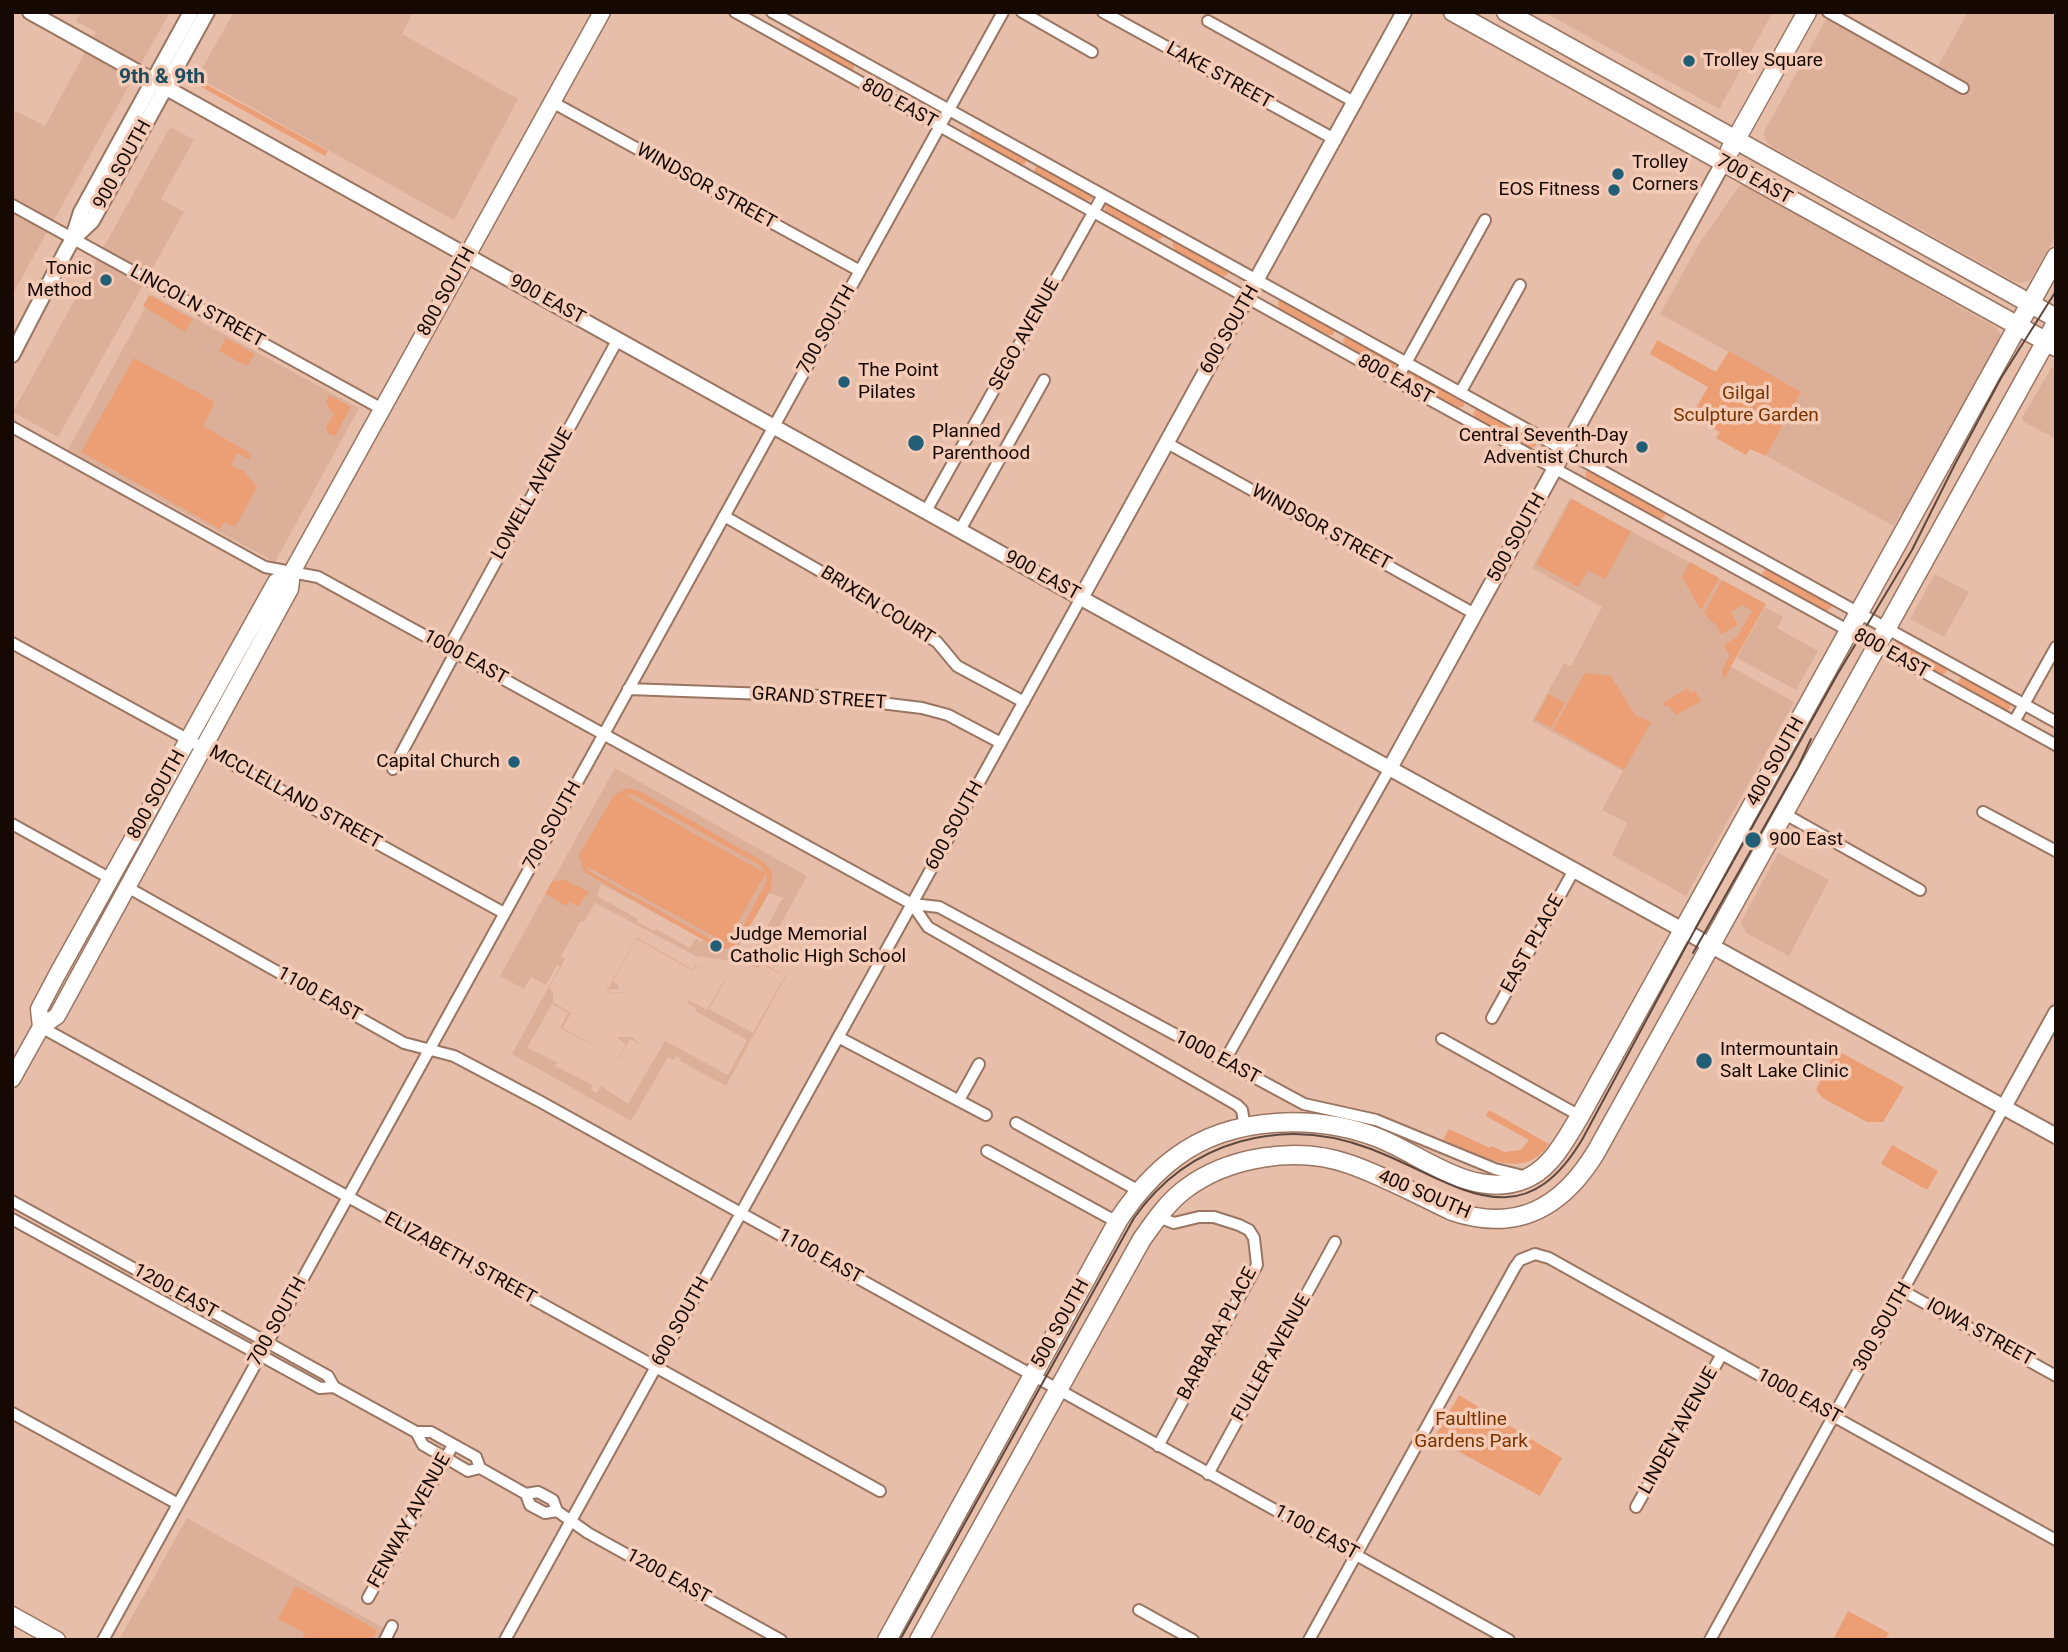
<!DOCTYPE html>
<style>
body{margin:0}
#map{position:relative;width:2068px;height:1652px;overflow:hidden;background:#e6beaa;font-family:Roboto,sans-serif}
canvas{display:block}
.frame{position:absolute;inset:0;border:14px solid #160904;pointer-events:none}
</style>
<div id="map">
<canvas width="2068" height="1652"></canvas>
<div class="frame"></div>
</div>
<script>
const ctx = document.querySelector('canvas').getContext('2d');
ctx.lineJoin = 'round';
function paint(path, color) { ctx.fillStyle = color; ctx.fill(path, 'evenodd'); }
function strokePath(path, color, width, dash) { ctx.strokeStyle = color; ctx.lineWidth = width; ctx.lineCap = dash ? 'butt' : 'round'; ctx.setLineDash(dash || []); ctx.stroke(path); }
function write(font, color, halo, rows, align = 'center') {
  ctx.font = font + ' Roboto,sans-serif'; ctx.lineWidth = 7; ctx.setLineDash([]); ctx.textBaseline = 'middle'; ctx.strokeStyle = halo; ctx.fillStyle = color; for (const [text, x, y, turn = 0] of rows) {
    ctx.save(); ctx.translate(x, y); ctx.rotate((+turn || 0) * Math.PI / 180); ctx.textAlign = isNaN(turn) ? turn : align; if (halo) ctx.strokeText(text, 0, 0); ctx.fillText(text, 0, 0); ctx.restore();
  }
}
paint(new Path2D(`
 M 81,12 L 170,12 L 12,295 L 12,118 L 16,111 L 45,126 L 96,32 L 76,21 Z
 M 234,12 L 413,12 L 402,34 L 518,99 L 454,220 L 197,77 Z
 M 1544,12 L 1773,12 L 1719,109 Z
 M 1830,12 L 1840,12 L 1938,66 L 1968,12 L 2056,12 L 2056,236 L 2030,280 L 2022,283 L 2016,282 L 1772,147 L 1765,140 L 1764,132 Z
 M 170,127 L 194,140 L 161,199 L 184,212 L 58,437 L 13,412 Z
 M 1740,185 L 1747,185 L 1918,280 L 1924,287 L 1994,326 L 2000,333 L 2001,340 L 1905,515 L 1900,514 L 1894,526 L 1766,456 L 1801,392 L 1660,314 L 1699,244 Z
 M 152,295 L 359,408 L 275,562 L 68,450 Z
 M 2056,366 L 2056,439 L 2024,422 L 2022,418 L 2051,368 Z
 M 1570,498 L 1764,603 L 1730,666 L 1794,702 L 1686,896 L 1612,855 L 1627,823 L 1602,810 L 1623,771 L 1532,721 L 1564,663 L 1571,666 L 1602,607 L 1532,568 Z
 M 1935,574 L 1969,592 L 1944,637 L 1910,619 Z
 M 1765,607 L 1783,617 L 1777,628 L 1818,651 L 1796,690 L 1737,658 Z
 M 615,768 L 807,876 L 759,964 L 764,964 L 786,976 L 726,1086 L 680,1061 L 681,1059 L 676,1056 L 673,1060 L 668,1057 L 631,1121 L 512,1054 L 560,966 L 557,965 L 546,985 L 531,977 L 524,989 L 500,976 ZM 601,884 L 703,939 L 703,940 L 701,942 L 696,938 L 690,948 L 656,929 L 654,931 L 637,922 L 638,919 L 597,896 ZM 769,893 L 785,898 L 782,899 L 751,957 L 738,948 ZM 595,903 L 696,956 L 742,962 L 757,968 L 763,965 L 785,976 L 753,1033 L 709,1009 L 725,981 L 696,964 L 693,970 L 638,938 L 637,938 L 612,981 L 609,988 L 607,988 L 608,994 L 635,991 L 608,993 L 609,989 L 618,989 L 618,986 L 613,981 L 637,939 L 693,971 L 697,965 L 724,981 L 707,1010 L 689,1000 L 687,1003 L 696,1008 L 695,1011 L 747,1040 L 728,1075 L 665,1041 L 628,1104 L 601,1086 L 597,1093 L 591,1090 L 593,1085 L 555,1066 L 557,1062 L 527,1048 L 552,1004 L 568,1013 L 560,1028 L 619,1059 L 630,1039 L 640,1044 L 631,1037 L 617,1037 L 626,1045 L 618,1059 L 563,1028 L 571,1013 L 553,1002 L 553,991 L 549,988 L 565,959 L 561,956 L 581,921 L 584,922 Z
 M 1778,853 L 1829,880 L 1789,956 L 1746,933 L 1741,922 Z
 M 187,1518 L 387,1630 L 382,1640 L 119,1640 Z`), '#dcaf98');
paint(new Path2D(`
 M 802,34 L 854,61 L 854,69 L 850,71 L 803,45 L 798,40 Z
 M 200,81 L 328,151 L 325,156 L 198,85 Z
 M 972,129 L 976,129 L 1026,157 L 1025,164 L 1019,164 L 974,139 L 970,134 Z
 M 1039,164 L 1092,195 L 1092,199 L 1086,201 L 1038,175 L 1035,173 L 1035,168 Z
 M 1108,203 L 1163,234 L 1163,237 L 1157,241 L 1106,212 L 1104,206 Z
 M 1176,241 L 1228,270 L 1227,275 L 1222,277 L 1175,251 L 1172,244 Z
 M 149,295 L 192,319 L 185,332 L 143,306 Z
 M 1282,299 L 1335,329 L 1333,335 L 1328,335 L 1279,308 L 1278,302 Z
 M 1346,336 L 1350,336 L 1394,361 L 1395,367 L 1388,369 L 1345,345 L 1343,340 Z
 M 226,338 L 255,354 L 247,366 L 219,351 Z
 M 1657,340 L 1716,372 L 1729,351 L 1801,392 L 1766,456 L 1750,449 L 1746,455 L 1716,438 L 1720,432 L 1691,417 L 1708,387 L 1650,354 Z
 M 134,358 L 213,401 L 214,404 L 203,426 L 246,451 L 251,456 L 249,459 L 237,453 L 231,465 L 243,471 L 257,487 L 235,527 L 224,522 L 220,529 L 81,452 Z
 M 1411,371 L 1464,400 L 1464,406 L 1458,408 L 1408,380 L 1407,373 Z
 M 329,395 L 351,407 L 335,436 L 328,433 L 326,428 L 334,414 L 329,409 L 326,401 Z
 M 1477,408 L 1535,439 L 1536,446 L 1531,448 L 1475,417 L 1473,413 Z
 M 1589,469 L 1664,510 L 1665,517 L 1659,519 L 1587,479 L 1585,473 Z
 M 1572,499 L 1631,532 L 1605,579 L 1588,570 L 1578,587 L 1536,564 Z
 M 1690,562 L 1719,578 L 1701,610 L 1682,577 Z
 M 1766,568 L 1832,604 L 1831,608 L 1825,611 L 1765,578 L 1762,574 Z
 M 1722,580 L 1766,604 L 1724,679 C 1720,670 1725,664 1730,656 L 1724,645 L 1737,637 L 1752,611 L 1742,605 L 1731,612 L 1738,625 L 1721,634 L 1714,622 L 1712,623 L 1704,613 Z
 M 1900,640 L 1947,667 L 1946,673 L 1940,675 L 1896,651 L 1893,644 Z
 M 1585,673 L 1611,676 L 1635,715 L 1651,722 L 1624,770 L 1553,729 Z
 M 1963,676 L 2011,703 L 2009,710 L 2004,710 L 1960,686 L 1958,681 Z
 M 1688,688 L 1691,693 L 1695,691 L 1701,701 L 1676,715 L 1668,705 L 1665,707 L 1663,703 Z
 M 1549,694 L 1565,703 L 1551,728 L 1535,719 Z
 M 628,788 L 639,791 L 764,862 L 772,872 L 771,889 L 741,940 L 733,946 L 721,950 L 584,872 L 579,855 L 614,795 ZM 625,795 L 634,795 L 761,866 L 765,873 ZM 586,866 L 726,943 L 766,873 L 767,880 L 737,938 L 729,943 L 720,944 L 590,872 Z
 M 565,880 L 589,892 L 578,906 L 569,902 L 567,906 L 545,894 L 552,881 Z
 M 1836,1050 L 1904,1087 L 1883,1122 L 1867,1122 L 1823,1098 L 1816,1090 Z
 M 1489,1110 L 1549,1144 C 1523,1184 1476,1153 1443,1140 L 1449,1129 L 1490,1148 L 1492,1146 L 1504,1152 L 1521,1150 L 1529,1140 L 1486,1116 Z
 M 1892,1145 L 1938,1171 L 1927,1190 L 1881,1164 Z
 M 1459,1395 L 1562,1458 L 1540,1496 L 1434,1438 Z
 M 296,1586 L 377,1630 L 372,1640 L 301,1640 L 305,1633 L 278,1619 Z
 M 1848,1611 L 1889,1633 L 1885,1640 L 1833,1640 Z`), '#ec9e75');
const minor = new Path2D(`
 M 735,12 L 1396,381 L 2056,745
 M 772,12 L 2056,722
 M 1022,12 L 1092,52
 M 1103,12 L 1336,140
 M 1828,12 L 1963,88
 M 1208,21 L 1356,103
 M 552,102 L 860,271
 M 12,205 L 382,409
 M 1396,381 L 1485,220
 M 1460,393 L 1520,285
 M 12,427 L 265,567 L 318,577 L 912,904 L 939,907 L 1304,1104 L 1376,1120 L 1495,1169 L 1523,1176
 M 1167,443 L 1475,614
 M 926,511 L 1103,195
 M 724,516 L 860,594 L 937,642 L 957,666 L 1024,702
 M 960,530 L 1044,380
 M 12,643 L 504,913
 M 448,649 L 618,339
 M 628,689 L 823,696 L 922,708 L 948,715 L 1001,743
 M 2014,722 L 2056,647
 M 393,769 L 455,653
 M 1983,812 L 2056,851
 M 1783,813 L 1920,890
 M 12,824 L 111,879
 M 127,887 L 404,1043 L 454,1056 L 541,1102 L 1509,1640
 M 912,904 L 928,927 L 1237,1105 L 1242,1110 L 1245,1128
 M 1492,1018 L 1574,870
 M 41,1027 L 880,1491
 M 838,1037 L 986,1115
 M 1442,1039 L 1580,1116
 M 1224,1062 L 1390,768
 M 959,1100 L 979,1064
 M 1016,1123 L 1139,1191
 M 987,1151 L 1117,1222
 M 12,1201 L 328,1376 L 334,1387 L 416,1432 L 431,1432 L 476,1457 L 480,1468 L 526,1494 L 538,1492 L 553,1500 L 557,1511 L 588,1533 L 781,1640
 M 1158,1217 L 1174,1223 L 1199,1217 L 1214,1217 L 1239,1225 L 1249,1230 L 1254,1238 L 1257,1265 L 1158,1446
 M 12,1219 L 320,1388 L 334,1387
 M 1903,1291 L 2056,1376
 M 12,1413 L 178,1504
 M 416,1432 L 423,1445 L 446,1458 L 468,1471 L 480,1468
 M 1208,1474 L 1335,1242
 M 526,1494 L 530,1505 L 545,1513 L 557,1511
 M 1636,1507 L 1722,1354
 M 368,1598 L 453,1445
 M 1139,1610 L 1193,1640
 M 103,1640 L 1003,12
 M 385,1640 L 392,1626
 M 505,1640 L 1081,598
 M 1309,1640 L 1515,1267 L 1520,1260 L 1535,1254 L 1549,1258 L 1599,1286 L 2056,1540
 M 1710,1640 L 2004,1107`);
const tertiary = new Path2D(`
 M 30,12 L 1081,598 L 2056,1136
 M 73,237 L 81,212 L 191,12
 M 12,355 L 67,249 L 73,239 L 92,221 L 207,12
 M 1081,598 L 1404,12
 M 1390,768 L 1723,163
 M 2004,1107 L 2056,1013`);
const secondary = new Path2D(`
 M 41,1027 L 39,1009 L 58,973 L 276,582 L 292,572
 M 12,1079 L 41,1027 L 57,1016 L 290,589 L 292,572 L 602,12
 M 12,1615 L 57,1640`);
const primary = new Path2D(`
 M 1453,12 L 2056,347
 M 1506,12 L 2056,318
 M 1730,150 L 1807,12
 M 887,1640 L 1119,1219 C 1135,1195 1153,1174 1176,1157 C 1232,1115 1318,1114 1381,1139 C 1424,1157 1471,1197 1520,1181 C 1550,1172 1565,1140 1580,1116 L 2056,257
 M 919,1640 L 1142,1239 C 1155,1221 1167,1203 1184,1190 C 1228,1156 1297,1146 1349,1164 C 1384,1176 1418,1195 1452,1211 C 1517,1233 1562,1208 1596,1152 L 2056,323`);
strokePath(minor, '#997562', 14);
strokePath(tertiary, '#997562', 18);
strokePath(secondary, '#997562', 19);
strokePath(primary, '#997562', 21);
strokePath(minor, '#fff', 10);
strokePath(tertiary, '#fff', 14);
strokePath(secondary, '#fff', 16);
strokePath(primary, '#fff', 18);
strokePath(new Path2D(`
 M 1693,953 L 1798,767 L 1811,739
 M 900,1640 L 1134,1218 C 1189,1140 1283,1115 1371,1149 C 1455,1181 1520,1245 1583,1138 L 1692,935 L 1837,675 L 1912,550 L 1955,464 L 2001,378 L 2056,291`), '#5e483e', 2);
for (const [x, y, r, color] of [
 [1689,61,7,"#235e77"],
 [1618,174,7,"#235e77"],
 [1614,190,7,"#235e77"],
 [106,280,7,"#235e77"],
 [844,382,7,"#235e77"],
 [916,443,9,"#235e77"],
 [1642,447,7,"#235e77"],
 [514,762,7,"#235e77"],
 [1753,840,9,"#235e77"],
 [716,946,7,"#235e77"],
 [1704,1061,9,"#235e77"]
]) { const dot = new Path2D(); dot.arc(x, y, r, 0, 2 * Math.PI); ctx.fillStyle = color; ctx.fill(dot); strokePath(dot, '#f3cbb7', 2.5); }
write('19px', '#160904', '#f3cbb7', [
 ["Trolley Square",1703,61],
 ["Trolley",1632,163],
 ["Corners",1632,185],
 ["EOS Fitness",1600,190,"right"],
 ["Tonic",92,269,"right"],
 ["Method",92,291,"right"],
 ["The Point",858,371],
 ["Pilates",858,393],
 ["Planned",932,432],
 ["Parenthood",932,454],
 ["Central Seventh-Day",1628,436,"right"],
 ["Adventist Church",1628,458,"right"],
 ["Capital Church",500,762,"right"],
 ["900 East",1769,840],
 ["Judge Memorial",730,935],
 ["Catholic High School",730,957],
 ["Intermountain",1720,1050],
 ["Salt Lake Clinic",1720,1072]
], 'left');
write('19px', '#160904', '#f3cbb7', [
 ["LAKE STREET",1219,76,29],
 ["800 EAST",899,104,29],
 ["900 SOUTH",123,165,-61],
 ["700 EAST",1754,180,29],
 ["WINDSOR STREET",706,187,29],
 ["800 SOUTH",447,292,-61],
 ["900 EAST",547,300,29],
 ["LINCOLN STREET",197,307,29],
 ["700 SOUTH",827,330,-61],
 ["600 SOUTH",1230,330,-60],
 ["SEGO AVENUE",1025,335,-61],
 ["800 EAST",1395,380,29],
 ["LOWELL AVENUE",533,494,-61],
 ["WINDSOR STREET",1321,528,29],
 ["500 SOUTH",1517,538,-61],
 ["900 EAST",1042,576,29],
 ["BRIXEN COURT",877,606,32],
 ["800 EAST",1891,654,29],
 ["1000 EAST",465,658,29],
 ["GRAND STREET",819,699,4],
 ["400 SOUTH",1776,762,-61],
 ["800 SOUTH",157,795,-61],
 ["MCCLELLAND STREET",295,798,29],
 ["700 SOUTH",553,826,-61],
 ["600 SOUTH",955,826,-61],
 ["EAST PLACE",1533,944,-61],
 ["1100 EAST",319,995,29],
 ["1000 EAST",1217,1058,28],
 ["400 SOUTH",1424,1195,23],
 ["1100 EAST",820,1257,29],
 ["ELIZABETH STREET",460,1259,29],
 ["1200 EAST",175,1292,29],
 ["700 SOUTH",278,1322,-61],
 ["600 SOUTH",681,1322,-61],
 ["500 SOUTH",1061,1324,-61],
 ["300 SOUTH",1883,1327,-61],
 ["IOWA STREET",1980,1333,29],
 ["BARBARA PLACE",1218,1334,-62],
 ["FULLER AVENUE",1272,1358,-61],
 ["1000 EAST",1799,1397,29],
 ["LINDEN AVENUE",1679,1431,-61],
 ["FENWAY AVENUE",410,1521,-61],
 ["1100 EAST",1316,1533,29],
 ["1200 EAST",668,1577,29]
]);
write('19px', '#7b3400', '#f3cbb7', [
 ["Gilgal",1746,394],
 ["Sculpture Garden",1746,416],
 ["Faultline",1471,1420],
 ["Gardens Park",1471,1442]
]);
write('bold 21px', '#1e4d60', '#f3cbb7', [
 ["9th & 9th",162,78]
]);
</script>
